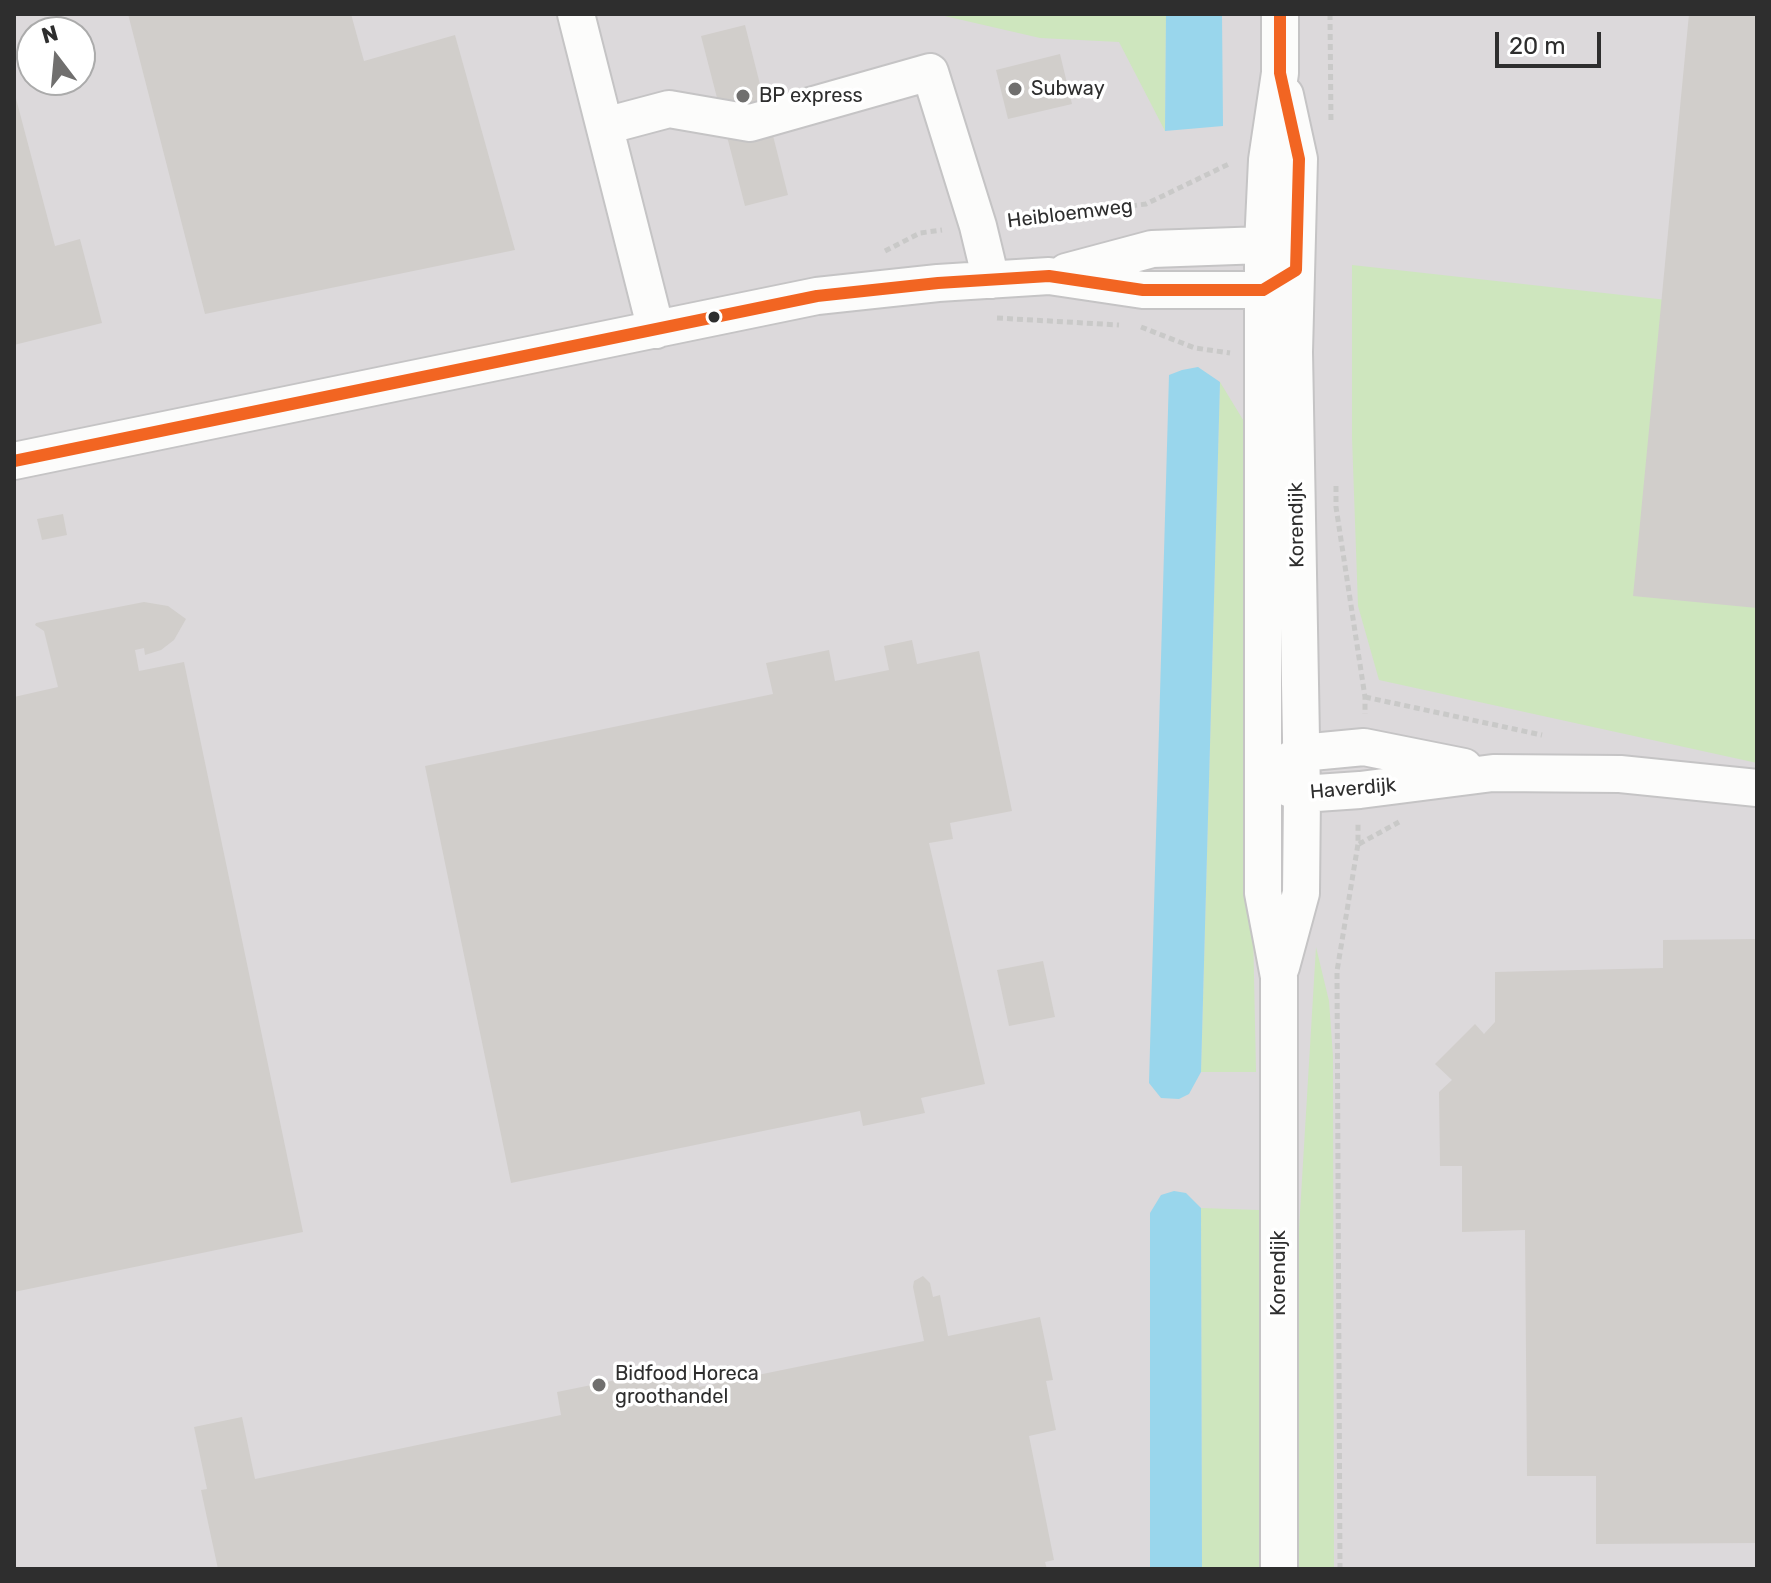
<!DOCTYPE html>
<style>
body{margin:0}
#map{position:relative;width:1771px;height:1583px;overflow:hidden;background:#ece8e4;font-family:Rubik,sans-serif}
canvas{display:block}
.frame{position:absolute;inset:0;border:16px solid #2e2e2e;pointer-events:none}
.north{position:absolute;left:16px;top:16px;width:80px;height:80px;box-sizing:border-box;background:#fff;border:2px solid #ababab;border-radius:50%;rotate:344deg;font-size:22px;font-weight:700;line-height:32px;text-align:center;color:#2e2e2e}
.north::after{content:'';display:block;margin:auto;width:28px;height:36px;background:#706f6e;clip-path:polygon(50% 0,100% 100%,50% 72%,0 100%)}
.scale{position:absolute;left:1495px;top:32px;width:106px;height:36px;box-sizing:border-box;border:4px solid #2e2e2e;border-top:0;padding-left:10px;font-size:24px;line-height:28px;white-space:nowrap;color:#2e2e2e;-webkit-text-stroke:6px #fff;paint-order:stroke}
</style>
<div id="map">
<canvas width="1771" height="1583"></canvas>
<div class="frame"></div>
<div class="north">N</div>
<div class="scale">20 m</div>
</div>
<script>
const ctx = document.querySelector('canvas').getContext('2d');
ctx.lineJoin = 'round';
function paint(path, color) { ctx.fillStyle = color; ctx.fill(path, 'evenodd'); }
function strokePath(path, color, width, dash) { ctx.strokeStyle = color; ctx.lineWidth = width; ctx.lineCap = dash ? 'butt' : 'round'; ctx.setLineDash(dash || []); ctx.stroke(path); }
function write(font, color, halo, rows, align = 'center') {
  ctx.font = font + ' Rubik,sans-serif'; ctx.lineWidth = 7; ctx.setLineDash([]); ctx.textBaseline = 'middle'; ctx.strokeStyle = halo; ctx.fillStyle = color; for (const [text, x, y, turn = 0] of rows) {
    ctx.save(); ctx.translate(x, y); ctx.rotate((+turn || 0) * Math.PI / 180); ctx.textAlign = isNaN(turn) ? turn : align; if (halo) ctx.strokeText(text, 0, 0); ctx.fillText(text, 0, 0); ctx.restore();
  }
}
paint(new Path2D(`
 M 14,14 L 1757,14 L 1757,1569 L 14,1569 ZM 32,32 L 80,32 L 80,80 L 32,80 Z`), '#dcd9db');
paint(new Path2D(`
 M 936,14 L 1166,14 L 1165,131 L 1119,42 L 1040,38 Z
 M 1352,265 L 1757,310 L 1757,763 L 1379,680 L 1358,606 L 1352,438 Z
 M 1220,382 L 1248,428 L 1248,687 L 1256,1072 L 1201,1072 Z
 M 1316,947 L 1329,1001 L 1333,1056 L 1334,1569 L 1294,1569 L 1294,1312 Z
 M 1201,1208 L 1259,1210 L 1261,1569 L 1202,1569 Z`), '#cee6be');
paint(new Path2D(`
 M 1166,14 L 1222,14 L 1223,126 L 1165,131 Z
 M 1198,367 L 1220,382 L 1201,1072 L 1189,1094 L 1179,1099 L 1161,1098 L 1149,1083 L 1169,375 L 1182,370 Z
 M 1174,1191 L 1186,1193 L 1201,1208 L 1202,1569 L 1150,1569 L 1150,1213 L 1161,1195 Z`), '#99d6ec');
paint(new Path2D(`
 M 128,14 L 351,14 L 364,61 L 455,35 L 515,250 L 205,314 Z
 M 1689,14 L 1757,14 L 1757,608 L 1633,596 Z
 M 745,25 L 788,195 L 745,206 L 701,36 Z
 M 1060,54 L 1072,104 L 1008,119 L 996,70 Z
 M 14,91 L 55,246 L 80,239 L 102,323 L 14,345 Z
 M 63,514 L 67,535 L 42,540 L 37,519 Z
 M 144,602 L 168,606 L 186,619 L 174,640 L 161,650 L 145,655 L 144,648 L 135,650 L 139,671 L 184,662 L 303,1232 L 14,1292 L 14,697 L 58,687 L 44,631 L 35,625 L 36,623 Z
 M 912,640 L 917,664 L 979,651 L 1012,811 L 950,823 L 953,839 L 929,843 L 985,1084 L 921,1098 L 925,1113 L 863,1126 L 860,1111 L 511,1183 L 425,766 L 773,694 L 766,663 L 829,650 L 835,681 L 889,670 L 884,646 Z
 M 1757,939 L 1757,1543 L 1596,1544 L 1596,1476 L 1527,1476 L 1525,1230 L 1462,1232 L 1462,1166 L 1440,1166 L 1439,1092 L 1452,1080 L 1435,1064 L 1475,1024 L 1484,1034 L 1495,1022 L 1495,972 L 1663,968 L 1663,940 Z
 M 1043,961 L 1055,1017 L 1009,1026 L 997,970 Z
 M 923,1276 L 930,1283 L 933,1297 L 940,1295 L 948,1336 L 1040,1317 L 1053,1380 L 1046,1381 L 1056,1430 L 1029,1436 L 1054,1560 L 1045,1562 L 1047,1569 L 218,1569 L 201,1490 L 207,1489 L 194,1427 L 242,1417 L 255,1479 L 561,1415 L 557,1392 L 695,1364 L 699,1387 L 924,1341 L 913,1287 L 914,1281 Z`), '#d1cecb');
const minor = new Path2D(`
 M 576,14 L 656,330
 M 605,126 L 669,109 L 750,123 L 930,72 L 978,226 L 991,280
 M 1066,272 L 1152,249 L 1263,245 L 1283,260
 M 14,461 L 817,296 L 938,283 L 1049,276 L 1143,290 L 1263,290 L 1296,270
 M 1281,766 L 1301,753 L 1364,747 L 1464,767
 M 1280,784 L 1302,794 L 1360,790 L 1493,773 L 1620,774 L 1757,788
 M 1281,967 L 1301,893 L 1302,794 L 1294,352 L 1299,159 L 1285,95
 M 1279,1569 L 1279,977 L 1263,893 L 1263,245 L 1267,160 L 1280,73 L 1280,14`);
strokePath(minor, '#c5c4c5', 40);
strokePath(new Path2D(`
 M 1330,14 L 1331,124
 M 1012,221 L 1146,204 L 1231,163
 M 885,251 L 920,233 L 942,230
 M 997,318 L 1119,325
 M 1141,327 L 1195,348 L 1230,353
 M 1336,486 L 1336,507 L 1365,697 L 1365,714
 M 1365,697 L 1542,735
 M 1359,844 L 1399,822
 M 1340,1569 L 1337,971 L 1358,844 L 1358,824`), '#c9c9c8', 5, [6, 4]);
strokePath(minor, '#fcfcfb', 36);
strokePath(new Path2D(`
 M 14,461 L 817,296 L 938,283 L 1049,276 L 1143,290 L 1263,290 L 1296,270 L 1299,159 L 1280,73 L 1280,14`), '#f26522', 12);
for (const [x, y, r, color] of [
 [1015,89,8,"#706f6e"],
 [743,96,8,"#706f6e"],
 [714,317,7,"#2e2e2e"],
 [599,1385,8,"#706f6e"]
]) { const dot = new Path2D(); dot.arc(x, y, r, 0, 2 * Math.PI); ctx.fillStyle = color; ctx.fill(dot); strokePath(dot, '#fff', 3); }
write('20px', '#2e2e2e', '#fff', [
 ["Subway",1031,89],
 ["BP express",759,96],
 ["Bidfood Horeca",615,1374],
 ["groothandel",615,1397]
], 'left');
write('20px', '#2e2e2e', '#fff', [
 ["Heibloemweg",1070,214,-7],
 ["Korendijk",1297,525,-91],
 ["Haverdijk",1353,789,-5],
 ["Korendijk",1279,1273,-90]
]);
</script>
